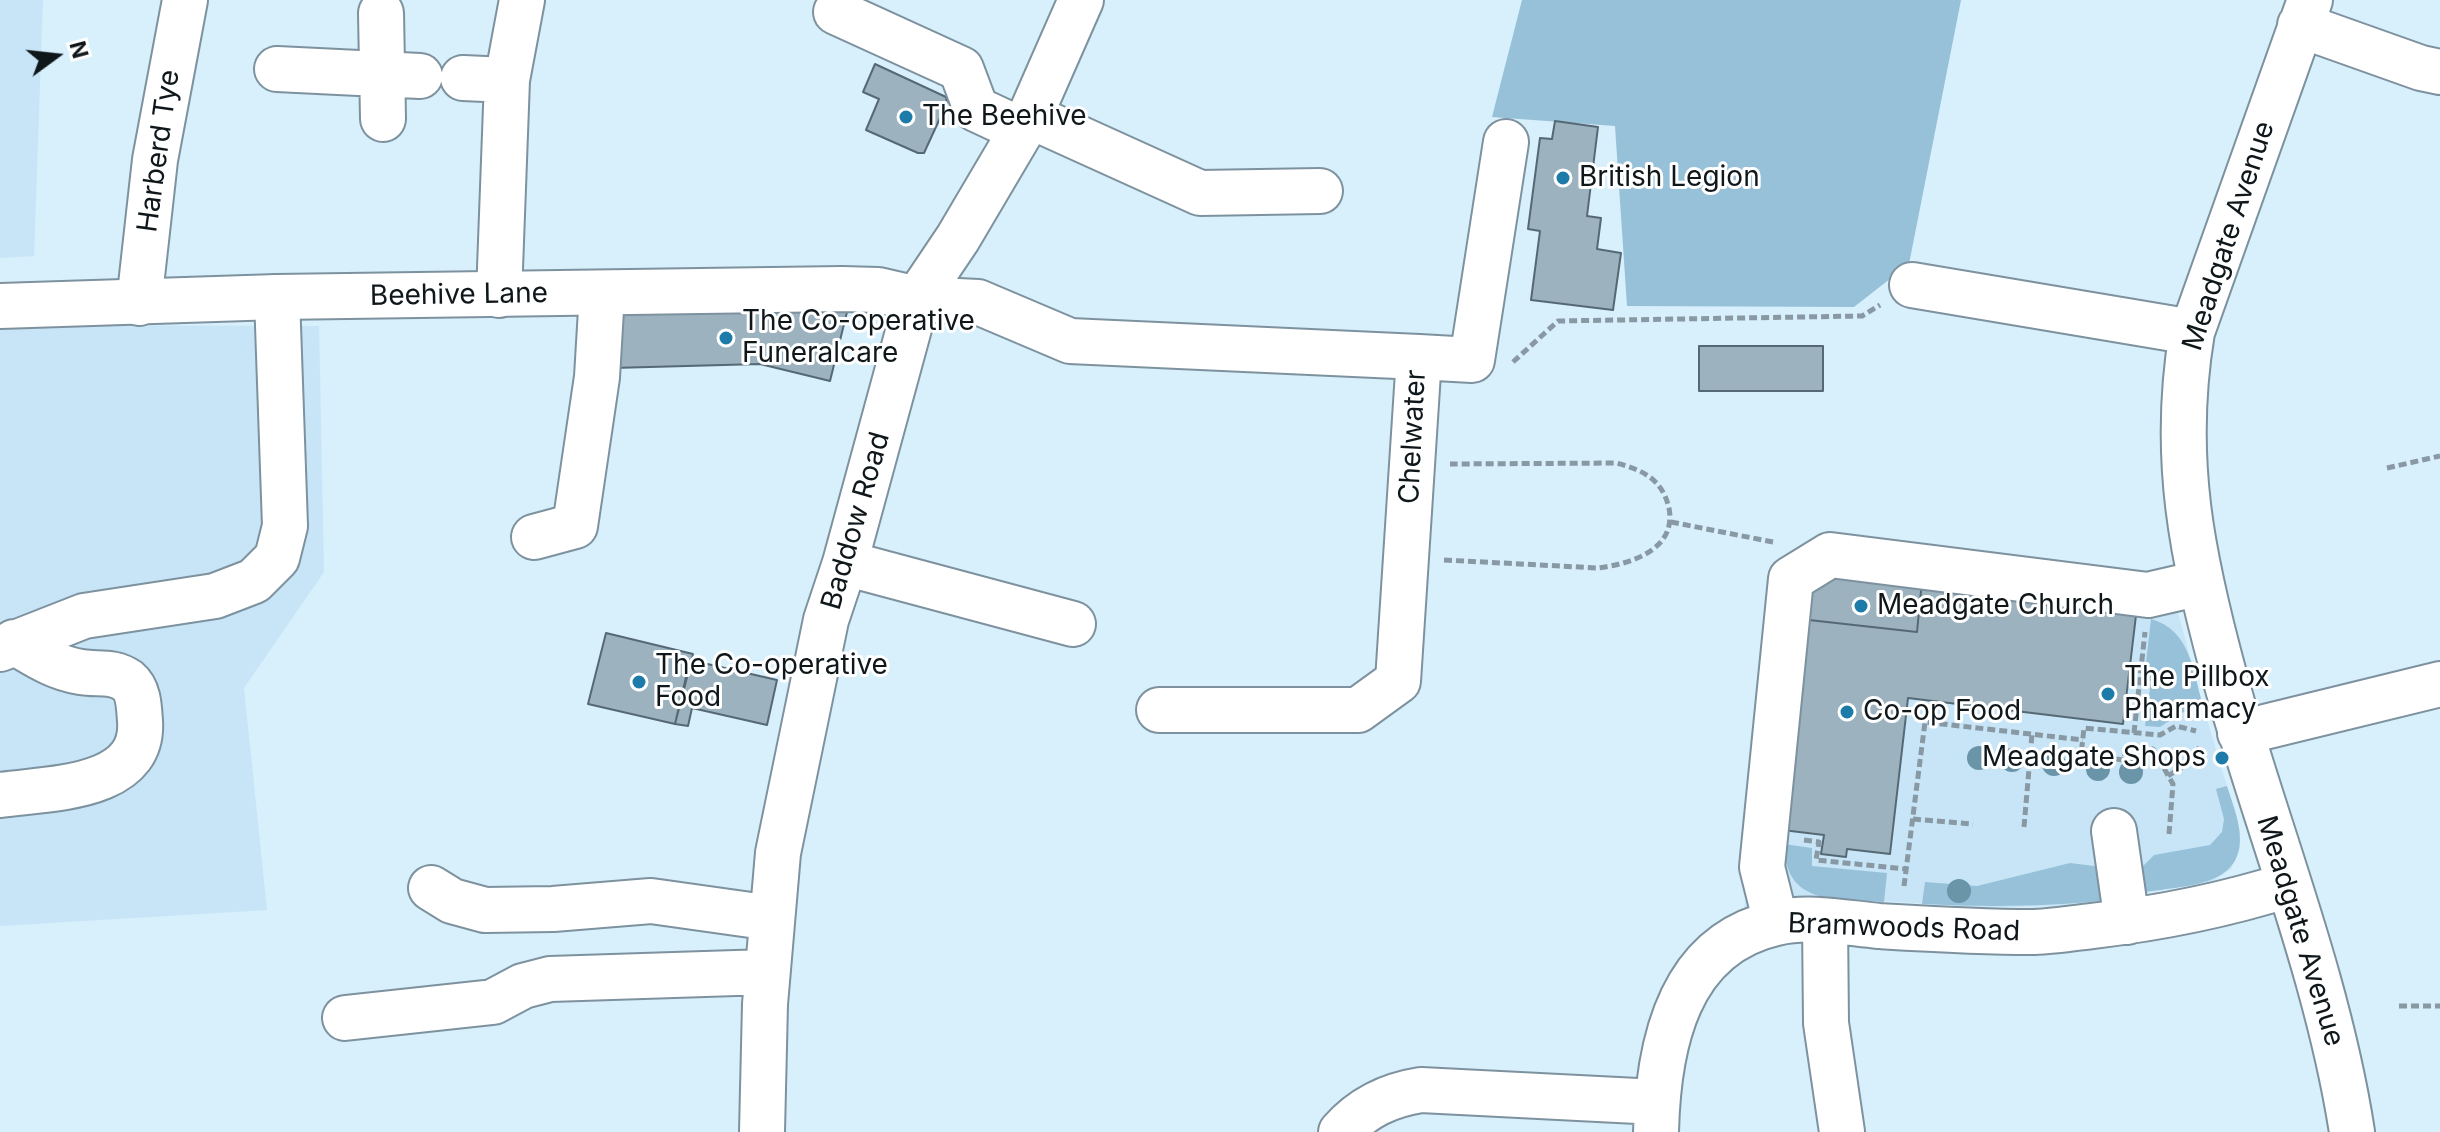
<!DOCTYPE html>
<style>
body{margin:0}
#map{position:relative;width:2440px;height:1132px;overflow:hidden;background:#d8effc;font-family:Inter,sans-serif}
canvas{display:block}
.north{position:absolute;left:16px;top:16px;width:80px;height:80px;-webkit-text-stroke:6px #fff;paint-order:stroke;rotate:75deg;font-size:22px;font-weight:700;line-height:32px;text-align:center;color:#0f171b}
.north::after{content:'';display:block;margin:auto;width:28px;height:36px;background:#0f171b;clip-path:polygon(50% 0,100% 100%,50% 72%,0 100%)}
</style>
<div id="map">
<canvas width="2440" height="1132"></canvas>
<div class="north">N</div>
</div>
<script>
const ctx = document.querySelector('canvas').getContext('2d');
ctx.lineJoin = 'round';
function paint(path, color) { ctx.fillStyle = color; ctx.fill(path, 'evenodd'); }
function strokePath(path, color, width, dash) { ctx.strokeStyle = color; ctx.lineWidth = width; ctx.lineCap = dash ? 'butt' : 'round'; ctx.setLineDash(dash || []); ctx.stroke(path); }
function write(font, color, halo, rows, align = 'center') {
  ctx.font = font + ' Inter,sans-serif'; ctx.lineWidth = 6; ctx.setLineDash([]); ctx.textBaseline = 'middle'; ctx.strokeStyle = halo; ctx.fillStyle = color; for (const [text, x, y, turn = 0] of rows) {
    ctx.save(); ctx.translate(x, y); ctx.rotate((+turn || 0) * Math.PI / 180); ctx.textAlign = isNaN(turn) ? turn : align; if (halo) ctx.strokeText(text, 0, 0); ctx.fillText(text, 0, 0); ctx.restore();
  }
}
paint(new Path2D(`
 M 0,0 L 43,0 L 34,256 L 0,258 Z
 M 0,325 L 319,326 L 324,572 L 244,688 L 267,910 L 0,926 Z
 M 2167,571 L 2203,706 L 2239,827 L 2240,848 L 2231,869 L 2213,881 L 2108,900 L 2055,906 L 1988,908 L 1811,896 L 1744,910 L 1775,615 L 2136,577 Z`), '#c7e5f7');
paint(new Path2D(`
 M 1522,0 L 1961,0 L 1909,264 L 1854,307 L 1627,306 L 1615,126 L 1492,117 Z
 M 2151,619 C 2191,630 2193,672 2203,706 L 2181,713 L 2160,727 L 2145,726 L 2151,681 L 2144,680 Z
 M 2227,786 C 2231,799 2237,814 2239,828 C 2248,887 2188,885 2146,892 L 2142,867 L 2154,855 L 2210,845 L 2222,832 L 2224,819 L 2216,789 Z
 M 1784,844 L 1812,848 L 1812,866 L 1887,873 L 1884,902 C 1837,898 1785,907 1784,844 Z
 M 2070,863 L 2102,867 L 2108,900 C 2045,907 1985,907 1922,904 L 1925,882 L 1977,886 Z`), '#97c0d9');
const building = new Path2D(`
 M 875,64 L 946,97 L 947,103 L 924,153 L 918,153 L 866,130 L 879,99 L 863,92 Z
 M 1555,121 L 1598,127 L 1587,216 L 1601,218 L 1597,249 L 1621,253 L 1613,310 L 1531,300 L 1540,231 L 1528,229 L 1540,138 L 1552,139 Z
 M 611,301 L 790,302 L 847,312 L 830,381 L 760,364 L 613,368 Z
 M 1699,346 L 1823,346 L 1823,391 L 1699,391 Z
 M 1834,570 L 1922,581 L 1917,632 L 1800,619 L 1803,594 Z
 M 1922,581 L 2137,607 L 2123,724 L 1908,698 L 1890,854 L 1847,849 L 1846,857 L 1821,854 L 1824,835 L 1774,829 L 1800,619 L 1917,632 Z
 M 606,633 L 693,654 L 675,724 L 588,704 Z
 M 690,660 L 777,680 L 767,725 L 692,708 L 688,726 L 675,724 Z`);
paint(building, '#9db2bf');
strokePath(building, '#556975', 2);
const minor = new Path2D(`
 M 2310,0 L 2192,332 C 2171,458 2192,557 2225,678 C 2267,829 2328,977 2352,1132
 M 836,12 L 961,69 L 976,109 L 1021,130
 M 381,13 L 383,119
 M 2300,25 L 2421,68 L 2440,72
 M 277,69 L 420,76
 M 463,78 L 507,80
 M 1030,116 L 1200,193 L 1320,191
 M 1912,285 L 2192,332
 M 499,295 L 507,80 L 522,0
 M 139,303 L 155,160 L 185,0
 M 1419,357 L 1472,360 L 1506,142
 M 534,537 L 575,526 L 597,377 L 602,293
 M 845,563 L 1073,624
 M 0,649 L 84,616 L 215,596 L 254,581 L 277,558 L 285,526 L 277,297
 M 2240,733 L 2440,684
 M 0,795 C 49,788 145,790 140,721 C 139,708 139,690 128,681 C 112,670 98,675 81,672 C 55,668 36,655 14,642
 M 2114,831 L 2127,922
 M 431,888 L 452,901 L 485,910 L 553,909 L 651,901 L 772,918
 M 1825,922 L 1826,1023 L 1842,1132
 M 1776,923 L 1762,867 L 1791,579 L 1830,555 L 2148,595 L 2200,583
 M 345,1018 L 493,1002 L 523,986 L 550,979 L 767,972
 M 762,1132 L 765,1004 L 778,853 L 826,620 L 845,563 L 917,299 L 978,302 L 1070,341 L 1419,357 L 1398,681 L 1358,710 L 1159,710
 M 1341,1132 C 1363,1107 1389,1095 1421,1090 L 1657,1102
 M 1656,1132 C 1658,1047 1677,945 1776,923 C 1809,915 1846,923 1879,926 C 1930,929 1980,932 2031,932 C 2051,932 2072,928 2092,926 C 2161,918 2222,906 2288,885`);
const major = new Path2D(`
 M 0,306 L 277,297 L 842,289 L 878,290 L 917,299 L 958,238 L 1030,116 L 1081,0`);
strokePath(minor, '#7d929e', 48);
strokePath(major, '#7d929e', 48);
strokePath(new Path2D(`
 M 1513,362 L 1558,321 L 1862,316 L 1880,305
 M 2387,468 L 2440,456
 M 1671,522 L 1773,542
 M 1444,560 L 1598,568 C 1630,564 1677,550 1669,508 C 1662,479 1643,470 1616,463 L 1450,464
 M 2134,733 L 2145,632
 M 2168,776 L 2193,760 L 2201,744
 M 1913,819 L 1973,824
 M 2024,827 L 2032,734
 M 2169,834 L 2173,784 L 2153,749 L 2126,746 L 2124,760 L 2081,755 L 2084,728 L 2160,735 L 2176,726 L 2196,731
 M 1804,840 L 1819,842 L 1816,860 L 1906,869
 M 1904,886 L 1925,722 L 2083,740
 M 2399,1006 L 2440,1006`), '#8899a3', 5, [8, 4]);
strokePath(minor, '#fff', 44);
strokePath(major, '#fff', 44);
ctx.fillStyle = '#6a94a8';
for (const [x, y] of [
 [1979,758],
 [2012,760],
 [2054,764],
 [2098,769],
 [2131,772],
 [1959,891]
]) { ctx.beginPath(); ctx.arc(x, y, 12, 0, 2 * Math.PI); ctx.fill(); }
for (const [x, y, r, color] of [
 [906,117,8,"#1c7ba8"],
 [1563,178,8,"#1c7ba8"],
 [726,338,8,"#1c7ba8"],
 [1861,606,8,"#1c7ba8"],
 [639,682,8,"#1c7ba8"],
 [2108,694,8,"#1c7ba8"],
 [1847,712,8,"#1c7ba8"],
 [2222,758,8,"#1c7ba8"]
]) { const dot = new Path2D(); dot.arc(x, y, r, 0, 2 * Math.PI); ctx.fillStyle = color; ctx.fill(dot); strokePath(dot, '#fff', 3); }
write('28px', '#0f171b', '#fff', [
 ["The Beehive",922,117],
 ["British Legion",1579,178],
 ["The Co-operative",742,322],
 ["Funeralcare",742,354],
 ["Meadgate Church",1877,606],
 ["The Co-operative",655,666],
 ["Food",655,698],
 ["The Pillbox",2124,678],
 ["Pharmacy",2124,710],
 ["Co-op Food",1863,712],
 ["Meadgate Shops",2206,758,"right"]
], 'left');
write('28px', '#0f171b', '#fff', [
 ["Harberd Tye",159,151,-82],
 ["Meadgate Avenue",2229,236,-72],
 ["Beehive Lane",459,295,-1],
 ["Chelwater",1413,437,-87],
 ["Baddow Road",856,521,-74],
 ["Bramwoods Road",1904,928,2],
 ["Meadgate Avenue",2300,931,73]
]);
</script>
